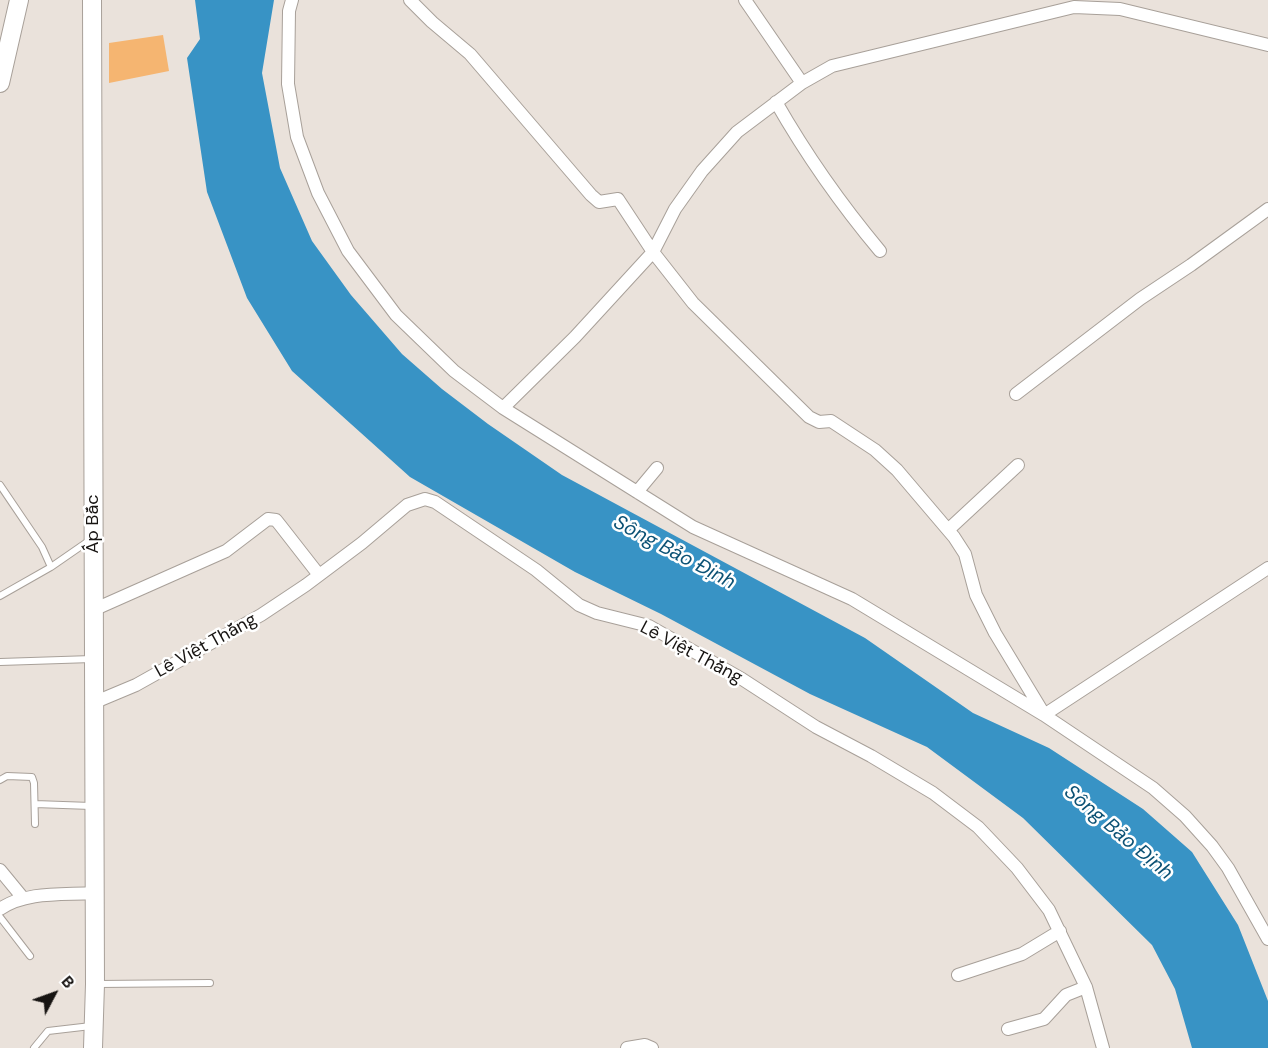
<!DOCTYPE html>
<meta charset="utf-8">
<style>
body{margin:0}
#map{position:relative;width:1268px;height:1048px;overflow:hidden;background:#eae2db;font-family:"DM Sans",sans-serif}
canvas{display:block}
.north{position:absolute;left:24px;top:964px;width:60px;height:60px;-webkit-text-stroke:4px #fff;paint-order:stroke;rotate:49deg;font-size:16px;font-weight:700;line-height:24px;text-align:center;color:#171412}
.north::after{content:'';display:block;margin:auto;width:21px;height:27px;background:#171412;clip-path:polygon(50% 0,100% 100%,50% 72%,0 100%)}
</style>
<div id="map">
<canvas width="1268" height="1048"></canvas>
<div class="north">B</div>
</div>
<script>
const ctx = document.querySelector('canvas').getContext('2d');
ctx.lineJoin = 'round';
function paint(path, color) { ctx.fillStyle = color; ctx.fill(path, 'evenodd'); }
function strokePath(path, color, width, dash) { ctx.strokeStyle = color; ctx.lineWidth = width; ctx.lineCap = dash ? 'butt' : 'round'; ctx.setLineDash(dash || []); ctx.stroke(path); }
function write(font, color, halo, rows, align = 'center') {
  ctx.font = font + ' "DM Sans",sans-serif'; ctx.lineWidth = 5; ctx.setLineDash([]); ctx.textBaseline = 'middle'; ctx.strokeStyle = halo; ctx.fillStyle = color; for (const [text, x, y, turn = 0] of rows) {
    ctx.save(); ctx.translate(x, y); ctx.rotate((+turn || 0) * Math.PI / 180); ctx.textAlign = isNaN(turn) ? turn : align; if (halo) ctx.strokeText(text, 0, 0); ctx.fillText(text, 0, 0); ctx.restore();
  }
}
paint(new Path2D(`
 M 195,0 L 274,0 L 262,73 L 280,168 L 312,241 L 351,295 L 402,354 L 442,389 L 488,424 L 562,475 L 865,638 L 973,713 L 1049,748 L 1143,809 L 1192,852 L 1238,925 L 1268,1001 L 1268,1048 L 1192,1048 L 1175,989 L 1152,945 L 1023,818 L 927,747 L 810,694 L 661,614 L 575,572 L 410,477 L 292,371 L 247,298 L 207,192 L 187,58 L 200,39 Z`), '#3893c5');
paint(new Path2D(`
 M 163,35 L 169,71 L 109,83 L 109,43 Z`), '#f5b571');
const lane = new Path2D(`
 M 0,485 L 42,547 L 51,567
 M 0,596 L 51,567 L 90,540
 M 0,662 L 92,659
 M 0,780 L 7,776 L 32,777 L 34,783 L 35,824
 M 35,804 L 91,806
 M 0,917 L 30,956
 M 98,984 L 210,983
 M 34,1048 L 48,1031 L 91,1026`);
const street = new Path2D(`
 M 292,0 L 289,11 L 288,84 L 297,137 L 318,193 L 348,251 L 396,315 L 454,371 L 503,408 L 693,527 L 852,599 L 1044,715 L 1153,788 L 1185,816 L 1212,846 L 1228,868 L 1268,939
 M 410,0 L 432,22 L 470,54 L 591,195 L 599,202 L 618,199 L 653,252 L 693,303 L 809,417 L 819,422 L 831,421 L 875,450 L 897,470 L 954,537 L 965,554 L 976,595 L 995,633 L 1044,714
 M 745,0 L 802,83
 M 776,102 C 808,158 839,202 880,251
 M 1016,394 L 1140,299 L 1191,265 L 1268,209
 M 503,408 L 575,337 L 653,252 L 675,209 L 702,171 L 737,132 L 802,83 L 832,66 L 1074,7 L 1120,9 L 1268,45
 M 637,492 L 657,468
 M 948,530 L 1018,465
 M 93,610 L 226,551 L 268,519 L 276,520 L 280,525 L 319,575
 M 93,703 L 136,685 L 261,615 L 306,585 L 362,543 L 407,505 L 425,499 L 435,502 L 536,570 L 579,605 L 597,613 L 649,626 L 742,679 L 816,727 L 871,756 L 933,793 L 978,827 L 1017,868 L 1049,910 L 1086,987 L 1103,1048
 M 1044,715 L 1268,568
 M 0,870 L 23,898
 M 0,909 C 26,891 63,895 93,893
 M 958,975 L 1022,954 L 1060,931
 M 1008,1029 L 1044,1019 L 1066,995 L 1086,987
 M 627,1048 L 645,1045 L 652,1048`);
const secondary = new Path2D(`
 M 92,0 L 95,984 L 93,1048
 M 0,83 L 19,0`);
strokePath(lane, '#a8a099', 8);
strokePath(street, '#a8a099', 14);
strokePath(secondary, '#a8a099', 20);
strokePath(lane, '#fff', 6);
strokePath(street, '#fff', 12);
strokePath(secondary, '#fff', 18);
write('18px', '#171412', '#fff', [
 ["Ấp Bắc",93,524,-90],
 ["Lê Việt Thắng",206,646,-29],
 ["Lê Việt Thắng",691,653,28]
]);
write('italic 20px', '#0c5275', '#fff', [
 ["Sông Bảo Định",674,553,28],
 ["Sông Bảo Định",1118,833,40]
]);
</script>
